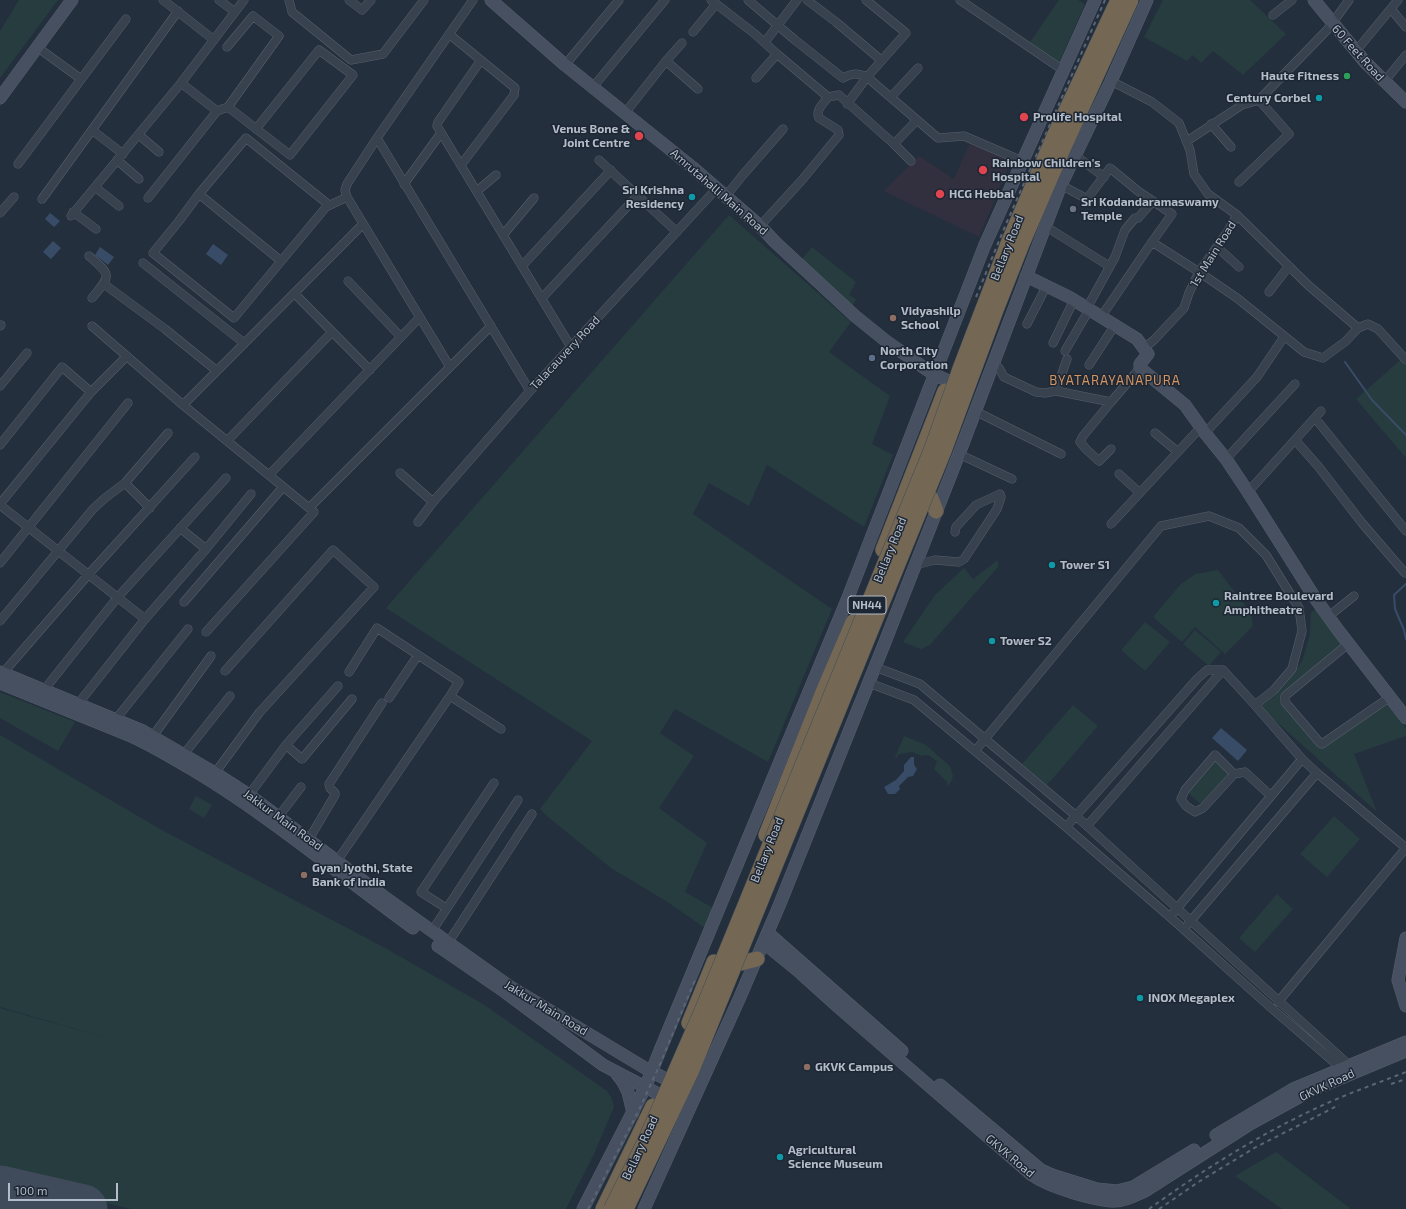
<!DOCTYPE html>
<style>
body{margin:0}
#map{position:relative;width:1406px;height:1209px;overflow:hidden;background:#242f3e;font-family:"Exo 2",sans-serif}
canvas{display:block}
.scale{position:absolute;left:8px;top:1183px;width:110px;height:18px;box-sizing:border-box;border:2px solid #b4bcc9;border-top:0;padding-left:5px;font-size:12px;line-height:14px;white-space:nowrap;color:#b4bcc9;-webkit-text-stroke:3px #1d2633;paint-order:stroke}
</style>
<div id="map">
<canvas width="1406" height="1209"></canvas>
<div class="scale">100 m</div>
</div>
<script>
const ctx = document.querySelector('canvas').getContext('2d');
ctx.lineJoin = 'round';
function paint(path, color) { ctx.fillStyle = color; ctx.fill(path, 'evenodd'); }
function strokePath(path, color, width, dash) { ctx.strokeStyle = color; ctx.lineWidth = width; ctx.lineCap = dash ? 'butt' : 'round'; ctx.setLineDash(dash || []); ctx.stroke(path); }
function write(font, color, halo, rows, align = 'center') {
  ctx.font = font + ' "Exo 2",sans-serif'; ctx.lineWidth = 3; ctx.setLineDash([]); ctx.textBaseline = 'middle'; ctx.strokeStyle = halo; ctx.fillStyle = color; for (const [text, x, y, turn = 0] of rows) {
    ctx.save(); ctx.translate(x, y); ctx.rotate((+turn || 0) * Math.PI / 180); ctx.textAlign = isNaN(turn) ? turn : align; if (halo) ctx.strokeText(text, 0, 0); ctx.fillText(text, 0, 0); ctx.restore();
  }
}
paint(new Path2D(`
 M 973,144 L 1011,160 L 979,237 L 884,191 L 919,156 L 954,179 L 969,145 Z`), '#32303f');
paint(new Path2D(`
 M 19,0 L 58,0 L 0,78 L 0,31 Z
 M 1059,0 L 1078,0 L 1085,4 L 1059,63 L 1030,42 Z
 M 1163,0 L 1250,0 L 1286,34 L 1243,75 L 1213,51 L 1201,63 L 1193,55 L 1187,61 L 1144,37 Z
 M 729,215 L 851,322 L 829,352 L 890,396 L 872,444 L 893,455 L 864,527 L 767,465 L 749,506 L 709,483 L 693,514 L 832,609 L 768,762 L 675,709 L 660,733 L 694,756 L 659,808 L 707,843 L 685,892 L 713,908 L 705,928 L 666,901 L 611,868 L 548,817 L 540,809 L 592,741 L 386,608 Z
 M 812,247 L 856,282 L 849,295 L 856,299 L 852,307 L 802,259 Z
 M 1406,355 L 1406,458 L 1356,399 Z
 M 998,560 L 998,567 L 930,645 L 921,649 L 903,642 L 935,595 L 964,568 L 973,579 Z
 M 1218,570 L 1251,613 L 1253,626 L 1225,654 L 1195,627 L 1182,642 L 1153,617 L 1180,585 L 1195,574 Z
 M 1317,608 L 1345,649 L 1281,700 L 1322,746 L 1384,701 L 1406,728 L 1406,736 L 1354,754 L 1377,812 L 1260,707 L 1281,690 L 1302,661 L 1310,635 L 1311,612 Z
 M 1145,622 L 1170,642 L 1145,671 L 1121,650 Z
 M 1195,630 L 1221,652 L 1209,666 L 1183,644 Z
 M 0,692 L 75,722 L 58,751 L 0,718 Z
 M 1073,705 L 1098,726 L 1047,785 L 1022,764 Z
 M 0,735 L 160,829 L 387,949 L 483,1004 L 607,1091 L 612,1099 L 614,1107 L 594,1154 L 566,1209 L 131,1209 L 0,1178 L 0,1008 L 111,1039 L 0,1007 Z
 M 904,736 L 926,745 L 950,766 L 953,776 L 951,782 L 947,786 L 947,782 L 934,769 L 937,761 L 928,755 L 922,756 L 912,752 L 899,754 L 896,758 L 895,757 Z
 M 1215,760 L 1231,774 L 1203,806 L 1187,792 Z
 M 196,796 L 212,805 L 204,818 L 189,809 Z
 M 1334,816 L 1360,839 L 1327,877 L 1300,854 Z
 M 1277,894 L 1293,909 L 1255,952 L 1239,938 Z
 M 1276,1152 L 1351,1209 L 1282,1209 L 1235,1176 Z
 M 0,1202 L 31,1209 L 0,1209 Z`), '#263c3f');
paint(new Path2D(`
 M 50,213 L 60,221 L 54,227 L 45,219 Z
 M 53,241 L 61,248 L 51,259 L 43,252 Z
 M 213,244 L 228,255 L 221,265 L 206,254 Z
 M 100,247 L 114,257 L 108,265 L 95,255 Z
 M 1221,728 L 1247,750 L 1238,761 L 1212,738 Z
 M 911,757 L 914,757 L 914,765 L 917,769 L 913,776 L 908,777 L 899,786 L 900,789 L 895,794 L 888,794 L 884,787 L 896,780 L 904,771 L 904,765 Z`), '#394c67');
strokePath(new Path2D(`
 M 1345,362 L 1372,400 L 1406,435
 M 1406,584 L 1394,595 L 1395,609 L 1404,630 L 1406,639`), '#394c67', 2);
strokePath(new Path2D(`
 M 0,1190 L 83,1209`), '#3f4a5a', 49);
const street = new Path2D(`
 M 163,0 L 214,40
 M 219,0 L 235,12
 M 289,0 L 292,12 L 351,60 L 383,54 L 424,0
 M 349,0 L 362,10 L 371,0
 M 711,0 L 755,34 L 777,54 L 756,78
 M 748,0 L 795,40 L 843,78 C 852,73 857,73 867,77 L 938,138 L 964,136 L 1022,161
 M 807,0 L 836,22 L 881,60
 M 960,0 L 1057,66 L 1064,70
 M 1391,9 L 1406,27
 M 1273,15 L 1292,0
 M 693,32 L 716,4
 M 449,34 L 515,88 L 514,95 L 461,165
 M 765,42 L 797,0
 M 37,47 L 81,79
 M 1356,51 L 1398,0
 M 777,54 L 828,97
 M 481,60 L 438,122 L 437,126 L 571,347
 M 666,61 L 698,89
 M 565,65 L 619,0
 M 1384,82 L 1406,55
 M 593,87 L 665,0
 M 891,97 L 918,68
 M 847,104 L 867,77 L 906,33 L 866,0
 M 228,107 L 290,155 L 353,75 L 319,50 L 256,129
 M 217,111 L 228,107 L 279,36 L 253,16 L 227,47
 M 625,113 L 666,61 L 682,43
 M 1211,124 L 1231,147
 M 92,130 L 123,154
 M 139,135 L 159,152
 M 377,138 L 530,391
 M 1187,141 L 1242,105 L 1259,100
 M 894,144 L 911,161
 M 1075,155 L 1104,177
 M 117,160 L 139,179
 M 599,160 L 677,232
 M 18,164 L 126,19
 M 1239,182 L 1289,134 L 1259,100 L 1328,29 L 1349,0
 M 404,184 L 441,133
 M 1061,185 L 1087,199 L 1110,168 L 1138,191 L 1172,214 L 1152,242
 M 95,187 L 119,206
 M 477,191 L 496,175
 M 199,194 L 281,261
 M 723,194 L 730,191 L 742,176 L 783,129
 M 148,198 L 217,111 L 181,83
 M 42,199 L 178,11
 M 329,205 L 246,138 L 199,194 L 179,221 L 153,253 L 234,318 L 326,207 L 347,197
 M 73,212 L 96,229
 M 0,213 L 14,197
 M 71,216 L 181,83 L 244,0
 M 760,226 L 802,180 L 839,135 L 838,130 L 819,118 C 815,110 824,103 828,97 L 839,95 L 894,144 L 917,120
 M 1045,226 L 1109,266
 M 503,235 L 534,198
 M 1217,247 L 1239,267
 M 89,256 C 112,276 111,275 92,298
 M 143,263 L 244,343
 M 522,266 L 611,170
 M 348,281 L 401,337
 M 104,284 L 165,329 L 217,371
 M 1269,292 L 1289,266
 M 294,293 L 370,370
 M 542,298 L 638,195
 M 1087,308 L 1115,257 L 1125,230 L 1135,218 L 1138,218 L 1153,201
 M 1101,317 L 1152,242 L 1199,272 L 1237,298 L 1304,352 L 1323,358 L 1346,341 L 1358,328 L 1308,285 L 1237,215 L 1208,194 L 1194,174 L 1190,150 L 1179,123 L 1152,102 L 1111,81
 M 1027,324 L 1047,285
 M 0,326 L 1,325
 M 92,326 L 183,405 L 314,512 L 206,632
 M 1358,328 L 1368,324 L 1378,329 L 1406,360
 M 1053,343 L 1074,300
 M 1144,348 L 1154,340 L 1184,308 L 1189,293 L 1199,272 L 1228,231 L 1237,215
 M 1065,351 L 1089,310
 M 992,363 L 999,368 L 1004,377 L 1036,392 L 1045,393 L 1056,391 L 1111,402 L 1140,368
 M 1089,365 L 1115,325
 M 450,367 L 347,197 L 345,190 L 347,184 L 377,138 L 473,0
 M 0,386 L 27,353
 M 1056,391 L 1067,359
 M 183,405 L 363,224
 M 975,411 L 1061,454
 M 1315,418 L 1406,531
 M 1155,433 L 1178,452
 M 1205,433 L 1257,377 L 1284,337
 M 1295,440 L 1318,466 L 1362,523 L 1405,573
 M 227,441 L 332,332
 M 0,445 L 62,367 L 91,392
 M 1111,449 L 1099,461 L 1087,450 L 1080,442 L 1083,436 L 1111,402
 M 959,454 L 1012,479
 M 1226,459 L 1295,384
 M 400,473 L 433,502
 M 1119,474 L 1140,493
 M 269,475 L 420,317
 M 125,483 L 150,508
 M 1248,492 L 1321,411
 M 0,504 L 91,392 L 127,356
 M 0,505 L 145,619
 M 309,508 L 491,326
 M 418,522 L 433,502 L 530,391 L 717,188
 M 1111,524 L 1201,427
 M 180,528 L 206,549
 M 0,563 L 128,403
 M 915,565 L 935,560 L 959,562 L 964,559 L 997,509 L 1001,497 L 1000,494 L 976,505 L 956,527 L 955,532
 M 184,602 L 283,487
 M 1329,616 L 1354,596
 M 0,621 L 93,509 L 105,498 L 125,483 L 168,433
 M 1348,644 L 1285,696 L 1285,702 L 1320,743 L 1322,744 L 1390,697
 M 875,667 L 920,684 L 1075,815 L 1349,1065
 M 349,672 L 377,628 L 459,682 L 450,696
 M 3,673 L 88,575 L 195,457
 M 869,683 L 914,700 L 1066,827 L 1170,917 L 1269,1006 L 1341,1068
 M 44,690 L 117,598 L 226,478
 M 389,698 L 418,655
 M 76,708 L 78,704 L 145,619 L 206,549 L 251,494
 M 116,719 L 188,629
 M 153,736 L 211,656
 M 286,745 L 302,759 L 352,699
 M 975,751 L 1161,526 L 1209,516 L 1239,528 L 1266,555 L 1299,608 L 1302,631 L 1292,669 L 1274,690 L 1255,705 L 1223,670 L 1207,670 L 1197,679 L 1066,827
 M 184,754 L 230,696
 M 1302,759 L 1317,773
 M 215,773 L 259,713 L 374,587 L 333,550 L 225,671
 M 1234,774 L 1215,755 L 1185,790 L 1181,799 L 1186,806 L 1195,812 L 1203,808 L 1234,774 L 1245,772 L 1271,796
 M 249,795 L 286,745 L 338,686
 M 279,816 L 301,787
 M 1087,826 L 1223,670
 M 309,839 L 335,795 L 335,793 L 330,788 L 329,784 L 382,703
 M 337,861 L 450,696 L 501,729
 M 446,908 L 421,892 L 494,783
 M 1174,912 L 1302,759 L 1255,705
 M 1188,924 L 1317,773 L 1406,848 L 1278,1002
 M 432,931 L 518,800
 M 448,943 L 532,814`);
const secondary = new Path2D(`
 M 491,0 L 565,65 L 692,167 L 760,226 L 775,242 L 855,316 L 886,341 L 923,367 L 935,375 L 962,387
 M 1314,0 L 1365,62 L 1406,102
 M 0,98 L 72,0
 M 1026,276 L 1069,297 L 1137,339 L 1148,354 L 1140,364 L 1140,368 L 1185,405 L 1205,433 L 1226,459 L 1248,492 L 1315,598 L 1338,630 L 1406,718
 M 0,672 L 143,731 L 215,773 L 249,795 L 383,896 L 509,986 L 645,1068 L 677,1085
 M 0,683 L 131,736 C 153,746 173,758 193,770 C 270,816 340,875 413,928
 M 768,933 L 902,1051
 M 1406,938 L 1398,980 L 1406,1006
 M 764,943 L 797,970 L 837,1006 L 1032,1175 C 1049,1187 1095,1201 1115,1201 C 1126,1201 1136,1195 1145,1191 L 1250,1124 L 1310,1091 L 1406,1051
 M 438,946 L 505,992 L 603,1065 L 672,1101
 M 617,1074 L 623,1082 L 628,1092 L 633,1113
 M 940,1085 L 1041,1170 L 1052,1175 L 1097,1189 L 1117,1191 L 1133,1187 L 1194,1150
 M 1216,1135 L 1293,1089 L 1406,1042
 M 583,1209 L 645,1088 L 661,1048 L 847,600 L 984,247 L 1095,0
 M 644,1209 L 740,997 L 779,906 L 883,647 L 959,454 L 1061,185 L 1111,81 L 1147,0`);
const highway = new Path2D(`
 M 931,498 L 936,511
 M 883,550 L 945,391
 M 766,835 L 823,692 L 853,622
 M 741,963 L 757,959
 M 689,1023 L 714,962
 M 603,1209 L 653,1106`);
strokePath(street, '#565f6c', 9);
strokePath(secondary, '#565f6c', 13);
strokePath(highway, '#434c59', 16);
strokePath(street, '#38414e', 8);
strokePath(secondary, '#465061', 12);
strokePath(highway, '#746855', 15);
strokePath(new Path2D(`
 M 976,297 L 1006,224 L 1105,0
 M 1391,1084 L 1406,1079
 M 588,1209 L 639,1110 L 661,1062 L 695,980
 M 1149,1209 C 1203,1170 1260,1134 1321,1106 C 1349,1093 1378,1083 1406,1072
 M 1159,1209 L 1200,1181 L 1256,1147 L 1339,1105`), '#5a6575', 2, [4, 4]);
const highwayBridge = new Path2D(`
 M 611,1209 L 645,1141 L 703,1008 L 932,448 L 961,366 L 1009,241 L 1055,134 L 1118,0
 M 626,1209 L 692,1070 L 944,451 L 996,310 L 1022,244 L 1063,149 L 1131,0`);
strokePath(highwayBridge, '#434c59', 16, []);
strokePath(highwayBridge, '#746855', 15);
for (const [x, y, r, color] of [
 [1347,76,4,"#2e9e5b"],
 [1319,98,4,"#0f9aa8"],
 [1024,117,5,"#e0444e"],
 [639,136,5,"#e0444e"],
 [983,170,5,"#e0444e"],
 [940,194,5,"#e0444e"],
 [692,197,4,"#0f9aa8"],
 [1073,209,4,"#6b7280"],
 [893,318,4,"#8d6e63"],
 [872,358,4,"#5c6f8a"],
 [1052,565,4,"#0f9aa8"],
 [1216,603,4,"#0f9aa8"],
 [992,641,4,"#0f9aa8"],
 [304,875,4,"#8d6e63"],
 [1140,998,4,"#0f9aa8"],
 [807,1067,4,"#8d6e63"],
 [780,1157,4,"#0f9aa8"]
]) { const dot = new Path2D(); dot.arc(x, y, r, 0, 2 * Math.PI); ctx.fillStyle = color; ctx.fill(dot); strokePath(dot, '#1d2633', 1.5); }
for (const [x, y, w] of [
 [867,605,38]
]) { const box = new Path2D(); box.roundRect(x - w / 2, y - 9, w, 18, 3); ctx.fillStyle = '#1d2633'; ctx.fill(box); strokePath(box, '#b4bcc9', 1); }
write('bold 11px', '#b4bcc9', null, [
 ["NH44",867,605]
]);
write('12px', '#b4bcc9', '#1d2633', [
 ["60 Feet Road",1358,53,48],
 ["Amrutahalli Main Road",719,192,41],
 ["Bellary Road",1007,248,-68],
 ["1st Main Road",1213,254,-58],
 ["Talacauvery Road",565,353,-47],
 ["Bellary Road",890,550,-68],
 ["Jakkur Main Road",283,820,36],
 ["Bellary Road",767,850,-68],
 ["Jakkur Main Road",546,1008,31],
 ["GKVK Road",1327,1085,-25],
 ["Bellary Road",640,1148,-65],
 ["GKVK Road",1010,1156,40]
]);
write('bold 12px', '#b4bcc9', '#1d2633', [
 ["Haute Fitness",1339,76,"right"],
 ["Century Corbel",1311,98,"right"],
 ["Prolife Hospital",1033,117],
 ["Venus Bone &",630,129,"right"],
 ["Joint Centre",630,143,"right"],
 ["Rainbow Children's",992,163],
 ["Hospital",992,177],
 ["Sri Krishna",684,190,"right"],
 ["Residency",684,204,"right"],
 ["HCG Hebbal",949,194],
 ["Sri Kodandaramaswamy",1081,202],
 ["Temple",1081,216],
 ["Vidyashilp",901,311],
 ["School",901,325],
 ["North City",880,351],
 ["Corporation",880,365],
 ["Tower S1",1060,565],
 ["Raintree Boulevard",1224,596],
 ["Amphitheatre",1224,610],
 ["Tower S2",1000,641],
 ["Gyan Jyothi, State",312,868],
 ["Bank of India",312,882],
 ["INOX Megaplex",1148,998],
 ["GKVK Campus",815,1067],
 ["Agricultural",788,1150],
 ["Science Museum",788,1164]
], 'left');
ctx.letterSpacing = '1px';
write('13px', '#d59563', '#1d2633', [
 ["BYATARAYANAPURA",1115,381]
]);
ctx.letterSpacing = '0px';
</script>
